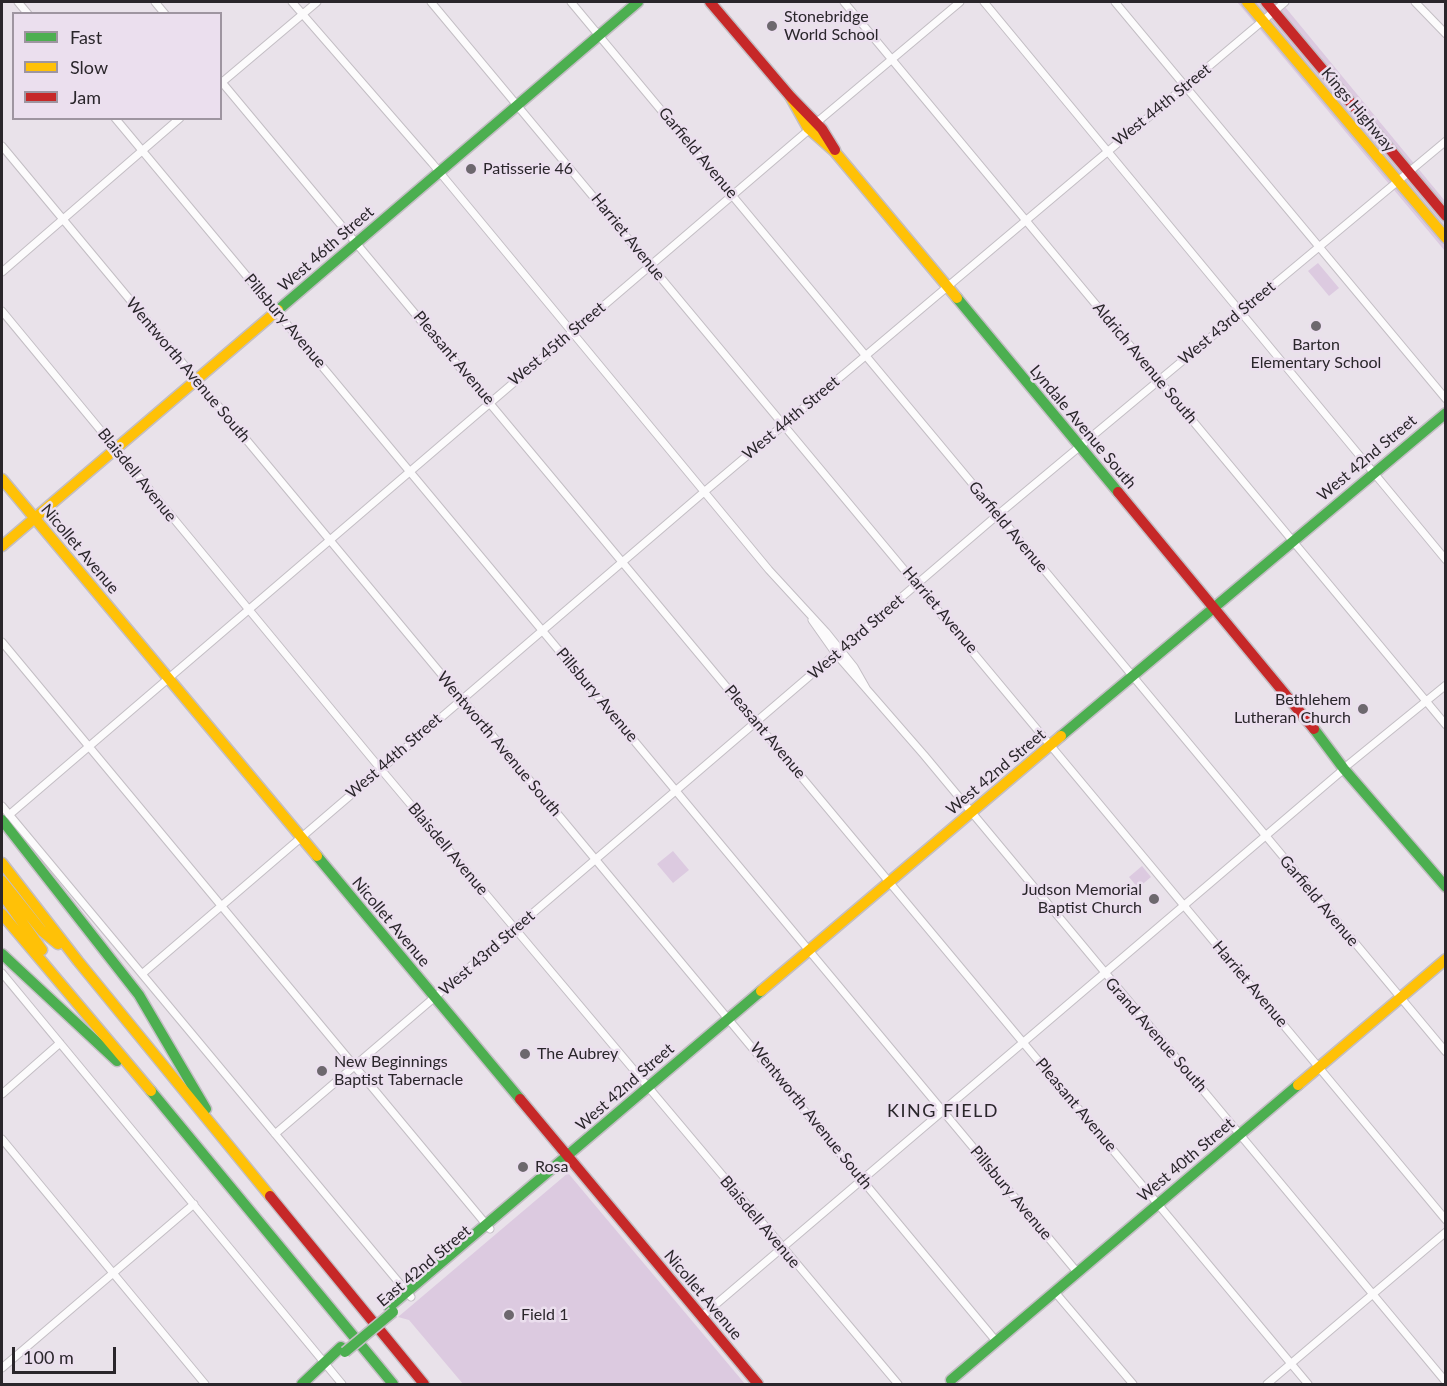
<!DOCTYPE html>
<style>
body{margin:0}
#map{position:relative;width:1447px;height:1386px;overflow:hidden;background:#e9e2ea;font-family:Lato,sans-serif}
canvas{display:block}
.frame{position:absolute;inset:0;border:3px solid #2a262b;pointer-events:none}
.legend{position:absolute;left:12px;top:12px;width:210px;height:108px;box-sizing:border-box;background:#ebdfee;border:2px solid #9e95a0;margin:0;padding:8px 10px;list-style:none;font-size:18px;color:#2a262b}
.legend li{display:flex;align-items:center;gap:12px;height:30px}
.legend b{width:30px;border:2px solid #9e95a0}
.scale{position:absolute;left:12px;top:1347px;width:104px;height:27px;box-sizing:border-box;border:3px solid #2a262b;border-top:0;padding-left:8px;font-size:18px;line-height:21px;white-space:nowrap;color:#2a262b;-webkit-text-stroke:4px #ebdfee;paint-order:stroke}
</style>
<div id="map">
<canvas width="1447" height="1386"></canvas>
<div class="frame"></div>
<ul class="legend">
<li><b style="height:8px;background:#4caf50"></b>Fast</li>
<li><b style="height:8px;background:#ffc107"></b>Slow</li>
<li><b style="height:8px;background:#c62828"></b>Jam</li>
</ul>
<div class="scale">100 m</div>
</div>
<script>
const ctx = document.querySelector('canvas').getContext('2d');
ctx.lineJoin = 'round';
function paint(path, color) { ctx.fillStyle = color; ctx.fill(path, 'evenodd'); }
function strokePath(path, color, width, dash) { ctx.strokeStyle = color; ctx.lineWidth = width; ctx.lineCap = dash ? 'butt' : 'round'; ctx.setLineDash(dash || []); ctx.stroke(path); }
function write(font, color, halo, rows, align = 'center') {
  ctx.font = font + ' Lato,sans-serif'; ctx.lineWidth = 5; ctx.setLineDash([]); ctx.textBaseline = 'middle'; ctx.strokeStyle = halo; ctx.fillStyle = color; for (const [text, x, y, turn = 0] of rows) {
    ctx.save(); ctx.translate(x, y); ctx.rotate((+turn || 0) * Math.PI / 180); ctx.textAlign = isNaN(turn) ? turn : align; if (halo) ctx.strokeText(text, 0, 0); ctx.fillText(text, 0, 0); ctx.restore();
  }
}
paint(new Path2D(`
 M 1237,2 L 1281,2 L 1445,201 L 1445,251 Z
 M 1318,263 L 1339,288 L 1329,296 L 1308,271 Z
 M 673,851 L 689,870 L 673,883 L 657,864 Z
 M 1142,866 L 1151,877 L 1138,888 L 1129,877 Z
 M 568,1173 L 745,1384 L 463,1384 L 409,1320 L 398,1317 Z`), '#dccae0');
const street = new Path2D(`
 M 18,2 L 28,14
 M 155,2 L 165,14
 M 292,2 L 432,163 L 769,570 L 826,632 L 854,667 L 866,688
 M 431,2 L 1446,1220
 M 571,2 L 1446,1052
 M 844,2 L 1446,725
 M 984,2 L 1446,560
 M 1115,2 L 1446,399
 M 1415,2 L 1446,34
 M 220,80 L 1308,1384
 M 220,84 L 317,2
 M 115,118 L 1077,1272
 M 816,123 L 960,2
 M 2,146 L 996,1341
 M 2,272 L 180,118
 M 2,311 L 374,761 L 898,1384
 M 812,620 L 836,654 L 924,755 L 1446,1382
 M 2,642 L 490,1229
 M 1349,764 L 1446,685
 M 2,806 L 411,1297
 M 9,815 L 811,128
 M 2,973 L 342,1384
 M 142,974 L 704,492 L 1285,2
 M 2,1094 L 60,1043
 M 275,1134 L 994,518 L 1446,141
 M 2,1139 L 205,1384
 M 1054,1291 L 1133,1384
 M 701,1317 L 1344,769
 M 2,1368 L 194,1204
 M 1267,1384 L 1446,1232`);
const fast = new Path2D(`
 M 957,298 L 1118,492
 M 278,310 L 638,2
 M 1314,729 L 1344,769 L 1446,887
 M 1061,736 L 1446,413
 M 2,820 L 139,995 L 206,1109
 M 317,856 L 520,1099
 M 2,954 L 117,1061
 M 151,1091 L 393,1384
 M 389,1307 L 761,991
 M 951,1380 L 1298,1085
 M 302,1384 L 341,1347`);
const slow = new Path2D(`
 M 1247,2 L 1446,238
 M 790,96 L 808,128 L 835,152 L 957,298
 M 2,479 L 317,856
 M 2,546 L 278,310
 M 2,863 L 78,961 L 270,1196
 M 2,881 L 42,931 L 58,944
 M 2,894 L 42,950
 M 2,914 L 151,1091
 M 761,991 L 1061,736
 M 1298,1085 L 1446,959`);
const jam = new Path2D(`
 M 710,2 L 790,96 L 822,129 L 835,150
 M 1266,2 L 1446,216
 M 1118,492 L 1314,729
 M 520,1099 L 758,1384
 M 270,1196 L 424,1384`);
strokePath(street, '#c3bec4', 9);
strokePath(fast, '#c3bec4', 13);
strokePath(slow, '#c3bec4', 13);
strokePath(jam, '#c3bec4', 13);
strokePath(street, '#fcfbfc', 7);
strokePath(fast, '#4caf50', 10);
strokePath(slow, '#ffc107', 10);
strokePath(jam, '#c62828', 10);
const fastBridge = new Path2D(`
 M 345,1352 L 393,1312`);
strokePath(fastBridge, '#c3bec4', 13, []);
strokePath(fastBridge, '#4caf50', 10);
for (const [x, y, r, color] of [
 [772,26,6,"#6d686e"],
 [471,169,6,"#6d686e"],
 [1316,326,6,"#6d686e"],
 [1363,709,6,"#6d686e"],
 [1154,899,6,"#6d686e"],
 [525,1054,6,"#6d686e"],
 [322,1071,6,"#6d686e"],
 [523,1167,6,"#6d686e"],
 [509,1315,6,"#6d686e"]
]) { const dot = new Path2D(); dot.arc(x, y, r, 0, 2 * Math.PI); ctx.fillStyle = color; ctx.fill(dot); strokePath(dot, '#ebdfee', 2); }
write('16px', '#2a262b', '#ebdfee', [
 ["Stonebridge",784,17],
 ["World School",784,35],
 ["Patisserie 46",483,169],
 ["Barton",1316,345,"center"],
 ["Elementary School",1316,363,"center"],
 ["Bethlehem",1351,700,"right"],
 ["Lutheran Church",1351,718,"right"],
 ["Judson Memorial",1142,890,"right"],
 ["Baptist Church",1142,908,"right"],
 ["The Aubrey",537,1054],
 ["New Beginnings",334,1062],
 ["Baptist Tabernacle",334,1080],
 ["Rosa",535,1167],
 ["Field 1",521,1315]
], 'left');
write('16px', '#2a262b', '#ebdfee', [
 ["West 44th Street",1162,105,-39],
 ["Kings Highway",1358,110,50],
 ["Garfield Avenue",698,153,50],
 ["Harriet Avenue",628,237,51],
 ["West 46th Street",326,249,-41],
 ["Pillsbury Avenue",285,321,50],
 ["West 43rd Street",1227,323,-40],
 ["West 45th Street",557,344,-40],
 ["Pleasant Avenue",454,358,50],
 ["Aldrich Avenue South",1145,363,50],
 ["Wentworth Avenue South",188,370,50],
 ["West 44th Street",791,418,-40],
 ["Lyndale Avenue South",1083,427,50],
 ["West 42nd Street",1367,458,-40],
 ["Blaisdell Avenue",137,475,51],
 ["Garfield Avenue",1008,527,50],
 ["Nicollet Avenue",80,549,50],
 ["Harriet Avenue",940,610,50],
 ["West 43rd Street",856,637,-41],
 ["Pillsbury Avenue",597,695,50],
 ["Pleasant Avenue",765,732,50],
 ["Wentworth Avenue South",499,744,50],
 ["West 44th Street",394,756,-41],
 ["West 42nd Street",996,772,-40],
 ["Blaisdell Avenue",448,849,50],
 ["Garfield Avenue",1319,901,50],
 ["Nicollet Avenue",391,922,50],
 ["West 43rd Street",487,953,-41],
 ["Harriet Avenue",1250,984,50],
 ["Grand Avenue South",1156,1035,49],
 ["West 42nd Street",625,1087,-41],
 ["Pleasant Avenue",1076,1105,50],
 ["Wentworth Avenue South",811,1116,51],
 ["West 40th Street",1186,1160,-40],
 ["Pillsbury Avenue",1011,1193,50],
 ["Blaisdell Avenue",760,1222,50],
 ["East 42nd Street",424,1266,-40],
 ["Nicollet Avenue",703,1295,50]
]);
ctx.letterSpacing = '1.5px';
write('18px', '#2a262b', '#ebdfee', [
 ["KING FIELD",943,1111]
]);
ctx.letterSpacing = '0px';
</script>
